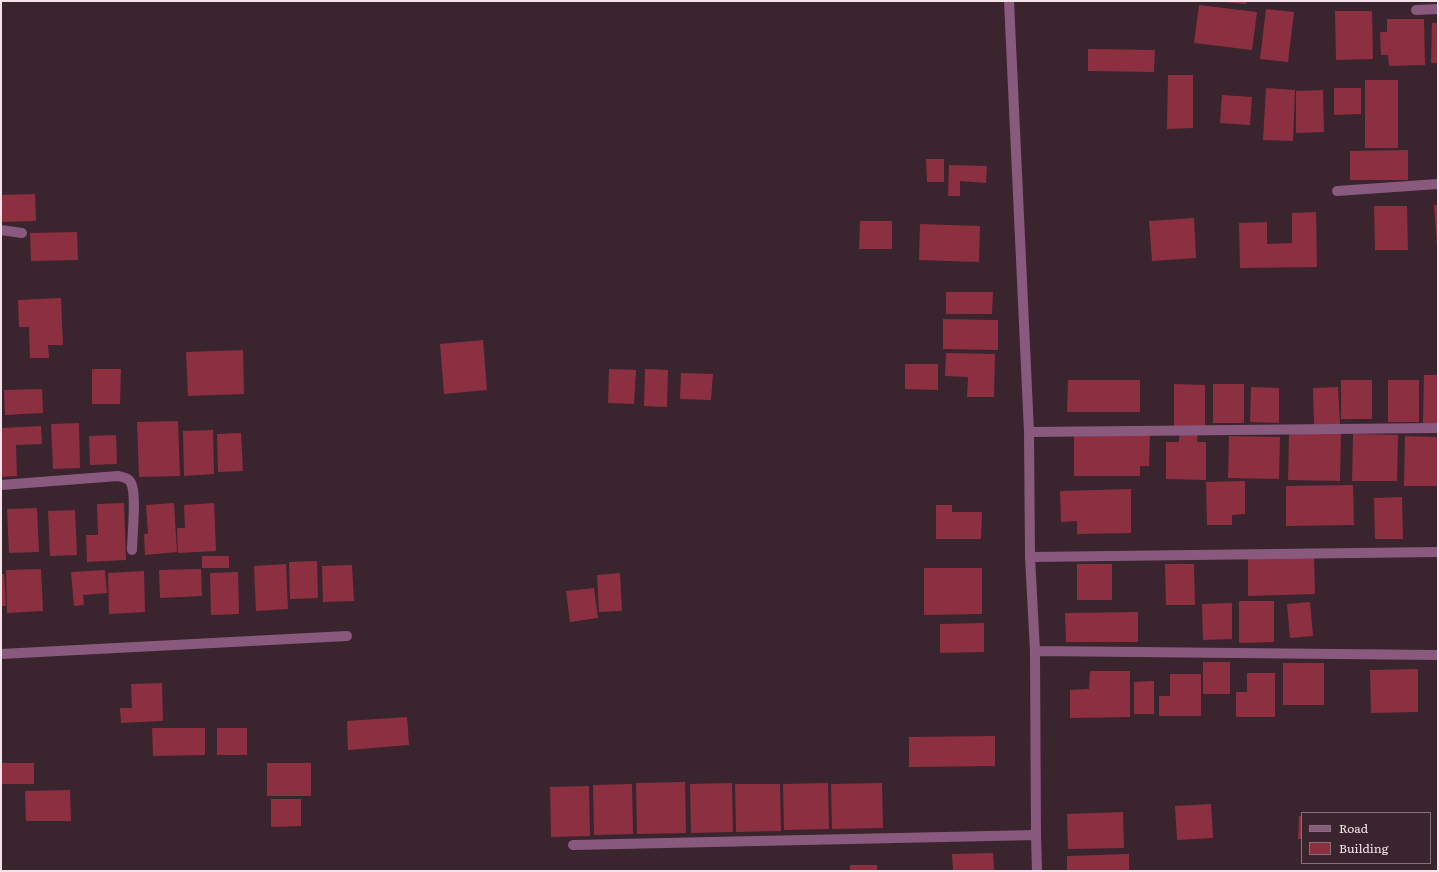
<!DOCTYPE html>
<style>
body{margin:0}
#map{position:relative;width:1439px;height:872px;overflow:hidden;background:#3a242d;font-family:Literata,serif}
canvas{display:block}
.frame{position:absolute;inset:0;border:2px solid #f4e4ea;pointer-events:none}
.legend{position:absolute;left:1301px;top:812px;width:130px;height:52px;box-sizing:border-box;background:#3a242d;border:1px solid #847179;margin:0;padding:5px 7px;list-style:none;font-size:12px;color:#f4e4ea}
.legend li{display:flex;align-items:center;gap:8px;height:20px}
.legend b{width:20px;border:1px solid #847179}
</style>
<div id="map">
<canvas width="1439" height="872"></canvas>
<div class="frame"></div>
<ul class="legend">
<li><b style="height:5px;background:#8a597e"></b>Road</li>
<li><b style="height:11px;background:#8c3041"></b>Building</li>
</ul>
</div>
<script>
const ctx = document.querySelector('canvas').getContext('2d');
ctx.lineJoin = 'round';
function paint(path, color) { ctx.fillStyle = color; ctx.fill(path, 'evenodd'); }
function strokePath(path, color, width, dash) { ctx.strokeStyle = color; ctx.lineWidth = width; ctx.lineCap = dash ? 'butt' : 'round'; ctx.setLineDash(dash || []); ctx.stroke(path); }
paint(new Path2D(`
 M 1224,1 L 1246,1 L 1246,4 L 1224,2 Z
 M 1199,5 L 1257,12 L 1252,50 L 1194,43 Z
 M 1266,9 L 1294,12 L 1288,62 L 1260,59 Z
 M 1335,11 L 1372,11 L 1373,59 L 1336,60 Z
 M 1387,19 L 1424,19 L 1425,65 L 1389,66 L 1388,55 L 1381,55 L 1380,32 L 1387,32 Z
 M 1432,23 L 1438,23 L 1438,63 L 1431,63 Z
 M 1088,49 L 1155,50 L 1154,72 L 1088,71 Z
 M 1168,75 L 1193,75 L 1193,128 L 1167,129 Z
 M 1365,80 L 1398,80 L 1398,148 L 1365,148 Z
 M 1266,88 L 1295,90 L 1293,141 L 1263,140 Z
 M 1334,88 L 1361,88 L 1361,114 L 1334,115 Z
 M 1323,90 L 1324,132 L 1296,133 L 1296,91 Z
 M 1222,95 L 1252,97 L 1250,125 L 1220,123 Z
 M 1408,150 L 1408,180 L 1350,180 L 1350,151 Z
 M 926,159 L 944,159 L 944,182 L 927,182 Z
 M 949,165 L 987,166 L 986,183 L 960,181 L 960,196 L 948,196 Z
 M 35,194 L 36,221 L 1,222 L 1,195 Z
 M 1434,205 L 1438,205 L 1438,246 L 1437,246 Z
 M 1374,206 L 1407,206 L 1408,250 L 1375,250 Z
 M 1316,212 L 1317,267 L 1240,268 L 1239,223 L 1267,222 L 1267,244 L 1292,243 L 1292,213 Z
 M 1194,218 L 1196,258 L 1152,261 L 1149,221 Z
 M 860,221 L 892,221 L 892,249 L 859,249 Z
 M 920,224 L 980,226 L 979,262 L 919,260 Z
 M 77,232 L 78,260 L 31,261 L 30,233 Z
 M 946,292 L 993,292 L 992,314 L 946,314 Z
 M 61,298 L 63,345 L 48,345 L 49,358 L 30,358 L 29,327 L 19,327 L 18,300 Z
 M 943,319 L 998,320 L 998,350 L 943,349 Z
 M 483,340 L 487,390 L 444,394 L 440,344 Z
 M 243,350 L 244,394 L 188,396 L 186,352 Z
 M 946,353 L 995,354 L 994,397 L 967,397 L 968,377 L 945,376 Z
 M 905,364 L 938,364 L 938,390 L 905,389 Z
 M 92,369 L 121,369 L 120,404 L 92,404 Z
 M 609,369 L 636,370 L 634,404 L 608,403 Z
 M 645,369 L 668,370 L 667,407 L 644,406 Z
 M 681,373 L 713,374 L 711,400 L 680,399 Z
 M 1424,375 L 1438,375 L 1438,423 L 1423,423 Z
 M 1068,380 L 1140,380 L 1140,412 L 1067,412 Z
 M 1341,380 L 1372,380 L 1372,419 L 1341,419 Z
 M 1388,380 L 1419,380 L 1419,422 L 1388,422 Z
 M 1174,384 L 1205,385 L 1205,426 L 1174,426 Z
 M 1213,384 L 1244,384 L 1244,423 L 1213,423 Z
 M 1251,387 L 1279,388 L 1279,423 L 1250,422 Z
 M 1338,387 L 1340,424 L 1314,425 L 1313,388 Z
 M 42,389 L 43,413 L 5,415 L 4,390 Z
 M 178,421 L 180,476 L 139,477 L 137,422 Z
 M 79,423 L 80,468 L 53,469 L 51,424 Z
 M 41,426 L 42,444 L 16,445 L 17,476 L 1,477 L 1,428 Z
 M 213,430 L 214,474 L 184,476 L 183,431 Z
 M 1289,431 L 1341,431 L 1340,481 L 1288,480 Z
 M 241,433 L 243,471 L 218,472 L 217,434 Z
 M 1179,434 L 1198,434 L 1197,442 L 1206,442 L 1206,480 L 1166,479 L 1166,442 L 1179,442 Z
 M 1353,434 L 1398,435 L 1397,481 L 1352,481 Z
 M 116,435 L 117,464 L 90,465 L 89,436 Z
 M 1074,435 L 1150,435 L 1149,466 L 1140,466 L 1140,476 L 1074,476 Z
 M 1229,436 L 1280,437 L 1279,479 L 1228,478 Z
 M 1405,436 L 1438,437 L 1438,486 L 1404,486 Z
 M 1245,481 L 1245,514 L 1232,515 L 1232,525 L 1207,525 L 1206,482 Z
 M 1353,485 L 1354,525 L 1286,526 L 1286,486 Z
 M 1131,489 L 1131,533 L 1077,534 L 1077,521 L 1061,522 L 1060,491 Z
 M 1402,497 L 1403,539 L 1375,539 L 1374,498 Z
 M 124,503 L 126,560 L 87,562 L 86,535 L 98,535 L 97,504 Z
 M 174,503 L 177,552 L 145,555 L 144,534 L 148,534 L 146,505 Z
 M 214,503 L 216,551 L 178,553 L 177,528 L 185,528 L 184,505 Z
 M 936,505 L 952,505 L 952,512 L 982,512 L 981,539 L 936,539 Z
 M 37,508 L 39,552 L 9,553 L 7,509 Z
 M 75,510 L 77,555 L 50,556 L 48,511 Z
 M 202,556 L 229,556 L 229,568 L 202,568 Z
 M 1314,556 L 1315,594 L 1248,596 L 1248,557 Z
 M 317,561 L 318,598 L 290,599 L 289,562 Z
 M 286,564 L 288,609 L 256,611 L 254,566 Z
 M 1077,564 L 1112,564 L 1112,600 L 1077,600 Z
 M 1165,564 L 1194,564 L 1195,605 L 1166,605 Z
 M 352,565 L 354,601 L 323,602 L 322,566 Z
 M 924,568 L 982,568 L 982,614 L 924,615 Z
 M 41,569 L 43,611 L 7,613 L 6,570 Z
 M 201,569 L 202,596 L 160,598 L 159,570 Z
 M 105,570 L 107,593 L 83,595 L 84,605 L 74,606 L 71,572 Z
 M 144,571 L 145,612 L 109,614 L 108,573 Z
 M 238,572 L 239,614 L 211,615 L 210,573 Z
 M 620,573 L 622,611 L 599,612 L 597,575 Z
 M 1,574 L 4,574 L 6,606 L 1,606 Z
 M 594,588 L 598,618 L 570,622 L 566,591 Z
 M 1239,601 L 1274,601 L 1274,642 L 1239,643 Z
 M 1310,602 L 1313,636 L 1290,638 L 1287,604 Z
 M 1232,603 L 1232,639 L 1203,640 L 1202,604 Z
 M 1138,612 L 1138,642 L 1066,642 L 1065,613 Z
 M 984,623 L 984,652 L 940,653 L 940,624 Z
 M 1203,662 L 1230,662 L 1230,694 L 1203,694 Z
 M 1283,663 L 1324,663 L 1324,705 L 1283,705 Z
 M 1418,669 L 1418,712 L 1371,713 L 1370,670 Z
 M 1090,671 L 1130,671 L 1130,717 L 1070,718 L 1070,690 L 1089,689 Z
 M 1247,673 L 1275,673 L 1275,717 L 1236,717 L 1236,692 L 1247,692 Z
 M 1170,674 L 1201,674 L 1201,716 L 1159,716 L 1159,696 L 1170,696 Z
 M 1154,681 L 1154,714 L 1134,714 L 1134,682 Z
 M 162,683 L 163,721 L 121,723 L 120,708 L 132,708 L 131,684 Z
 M 407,717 L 409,745 L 348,750 L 347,721 Z
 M 152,728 L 205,728 L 205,755 L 153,756 Z
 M 217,728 L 247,728 L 247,755 L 217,755 Z
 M 995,736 L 995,766 L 909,767 L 909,737 Z
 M 1,763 L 34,763 L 34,784 L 1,784 Z
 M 267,763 L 311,763 L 311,796 L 267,796 Z
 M 685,782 L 686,833 L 637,834 L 636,783 Z
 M 732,783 L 733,832 L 691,833 L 690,784 Z
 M 828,783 L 829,829 L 784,830 L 783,784 Z
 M 882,783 L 883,828 L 832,829 L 831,784 Z
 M 632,784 L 633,834 L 594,835 L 593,785 Z
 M 735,784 L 780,784 L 781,831 L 736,832 Z
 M 589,786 L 590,836 L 551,837 L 550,787 Z
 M 70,790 L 71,821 L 26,821 L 25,791 Z
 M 271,799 L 301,799 L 301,826 L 271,827 Z
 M 1211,804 L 1213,838 L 1177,840 L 1175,806 Z
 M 1123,812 L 1124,848 L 1068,849 L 1067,814 Z
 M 1299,816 L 1302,816 L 1302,839 L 1298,839 Z
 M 993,853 L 994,871 L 953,871 L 952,854 Z
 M 1129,854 L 1129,871 L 1067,871 L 1067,856 Z
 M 850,865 L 877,865 L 877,871 L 850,871 Z`), '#8c3041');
strokePath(new Path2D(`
 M 1009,1 L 1029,432 L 1030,557 L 1035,651 L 1036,835 L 1037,871
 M 1416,10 L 1438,9
 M 1337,191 L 1438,184
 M 1,230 L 22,233
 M 1029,432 L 1438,428
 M 1,485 L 118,476 C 123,477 129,478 131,483 C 137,494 132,536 132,550
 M 1030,557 L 1438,552
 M 1035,651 L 1438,655
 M 1,654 L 347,636
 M 573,845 L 1036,835`), '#8a597e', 10);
</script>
